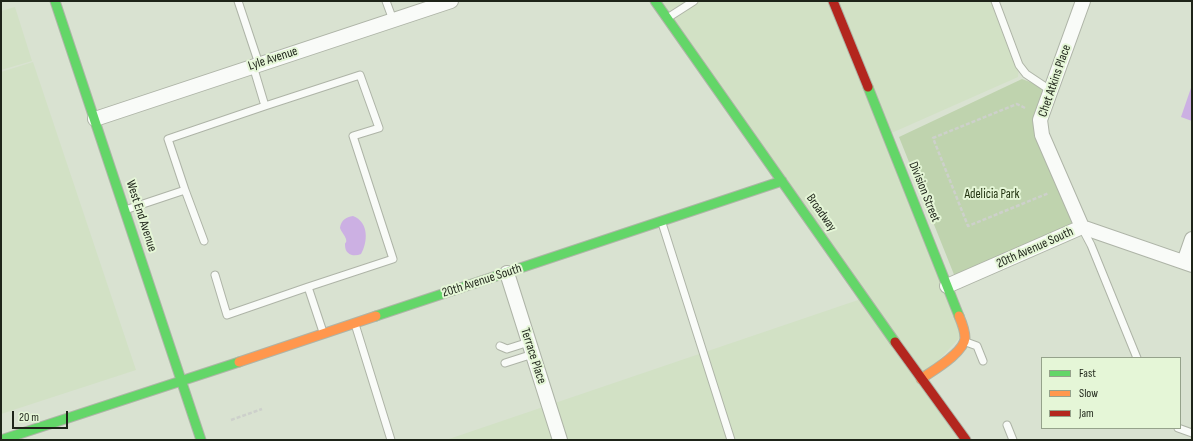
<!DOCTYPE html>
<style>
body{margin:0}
#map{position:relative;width:1193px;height:441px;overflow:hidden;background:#d9e2d1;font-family:"Sofia Sans Condensed",sans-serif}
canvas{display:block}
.frame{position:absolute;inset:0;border:2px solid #1e2419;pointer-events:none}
.legend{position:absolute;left:1041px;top:357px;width:140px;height:72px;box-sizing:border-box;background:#e5f6d7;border:1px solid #95a28b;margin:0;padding:5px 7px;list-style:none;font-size:12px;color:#1e2419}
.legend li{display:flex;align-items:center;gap:8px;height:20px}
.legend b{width:20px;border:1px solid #95a28b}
.scale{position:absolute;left:12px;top:411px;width:56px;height:18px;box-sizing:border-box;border:2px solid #1e2419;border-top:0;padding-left:5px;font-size:12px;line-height:14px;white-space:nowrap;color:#1e2419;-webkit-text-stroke:3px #e5f6d7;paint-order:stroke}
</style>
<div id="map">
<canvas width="1193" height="441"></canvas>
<div class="frame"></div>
<ul class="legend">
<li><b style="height:5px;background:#63d668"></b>Fast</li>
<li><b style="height:5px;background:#ff974d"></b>Slow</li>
<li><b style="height:5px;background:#b3261e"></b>Jam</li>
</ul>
<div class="scale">20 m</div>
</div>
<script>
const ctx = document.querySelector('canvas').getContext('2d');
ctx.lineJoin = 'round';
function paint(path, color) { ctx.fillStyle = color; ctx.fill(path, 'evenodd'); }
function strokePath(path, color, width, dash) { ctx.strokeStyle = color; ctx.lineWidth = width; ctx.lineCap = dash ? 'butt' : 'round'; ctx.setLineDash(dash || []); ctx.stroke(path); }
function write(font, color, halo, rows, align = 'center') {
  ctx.font = font + ' "Sofia Sans Condensed",sans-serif'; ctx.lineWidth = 4; ctx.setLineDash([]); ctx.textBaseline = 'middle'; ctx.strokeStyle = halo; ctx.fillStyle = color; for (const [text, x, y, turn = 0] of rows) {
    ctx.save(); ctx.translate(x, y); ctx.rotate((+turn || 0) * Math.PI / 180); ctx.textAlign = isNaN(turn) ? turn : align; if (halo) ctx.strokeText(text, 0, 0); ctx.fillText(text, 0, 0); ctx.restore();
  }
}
paint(new Path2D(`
 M 655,1 L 995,1 L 1019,65 L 1018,77 L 887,135 L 964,333 L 921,379 L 961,440 L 446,440 L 864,298 Z
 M 15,7 L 32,61 L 1,70 L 1,11 Z
 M 33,62 L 136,370 L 1,414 L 1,72 Z`), '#d2e1c5');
paint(new Path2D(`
 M 1022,79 L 1046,88 L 1038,143 L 1082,227 L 957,282 L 899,137 Z`), '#bfd3ae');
paint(new Path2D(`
 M 1192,85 L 1192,121 L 1181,117 Z
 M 353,216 C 369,222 368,242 361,254 C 354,257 345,255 345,245 C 345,241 347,244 346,239 C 345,235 341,232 340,228 C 341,220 346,217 353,216 Z`), '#ccb0e3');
const lane = new Path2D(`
 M 238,1 L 259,64
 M 386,1 L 393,20
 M 995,1 L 1019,65 L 1026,74 L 1050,90
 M 669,17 L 694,1
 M 265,106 L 360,75 L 379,128 L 353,136 L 393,259 L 308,287
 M 185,190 L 204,241
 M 128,209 L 185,190 L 168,139 L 265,106 L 253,66
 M 662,223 L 731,440
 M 1082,228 L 1091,245 L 1137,358
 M 215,275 L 227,315 L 308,287 L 323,332
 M 355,324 L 391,440
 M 966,342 L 977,346 L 983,361
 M 500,346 L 507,349 L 529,342
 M 505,363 L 533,354
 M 1007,425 L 1013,440
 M 1178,428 L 1192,433`);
const street = new Path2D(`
 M 95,119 L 451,1
 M 1082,227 L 1042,135 L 1040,120 L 1083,1
 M 1184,262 L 1192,239
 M 507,273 L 560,440
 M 947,286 L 1082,227 L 1192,265`);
const fast = new Path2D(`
 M 55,1 L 201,440
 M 655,1 L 895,342
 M 868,87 L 959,316
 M 376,316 L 782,181
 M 1,440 L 239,362`);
const slow = new Path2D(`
 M 239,362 L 376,316
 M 921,379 C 932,371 964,353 965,338 C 965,330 962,323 959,316`);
const jam = new Path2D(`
 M 833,1 L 868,87
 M 895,342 L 966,440`);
strokePath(lane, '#aeb4a7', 9);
strokePath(street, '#aeb4a7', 16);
strokePath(fast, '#aeb4a7', 11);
strokePath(slow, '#aeb4a7', 11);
strokePath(jam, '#aeb4a7', 11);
strokePath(new Path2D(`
 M 1025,108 L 1017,104 L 933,138 L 968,226 L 1049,193
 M 231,420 L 262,409`), '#cdd0cb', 2.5, [4, 2]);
strokePath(lane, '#f9fbf8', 7);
strokePath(street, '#f9fbf8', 14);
strokePath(fast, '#63d668', 9);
strokePath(slow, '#ff974d', 9);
strokePath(jam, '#b3261e', 9);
write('13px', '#1e2419', '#e5f6d7', [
 ["Lyle Avenue",273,59,-18],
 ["Chet Atkins Place",1055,81,-71],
 ["Division Street",924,192,68],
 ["Broadway",821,213,55],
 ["West End Avenue",141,216,72],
 ["20th Avenue South",1035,248,-24],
 ["20th Avenue South",482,281,-18],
 ["Terrace Place",533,356,72]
]);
write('13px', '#223310', '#e5f6d7', [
 ["Adelicia Park",992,195]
]);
</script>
